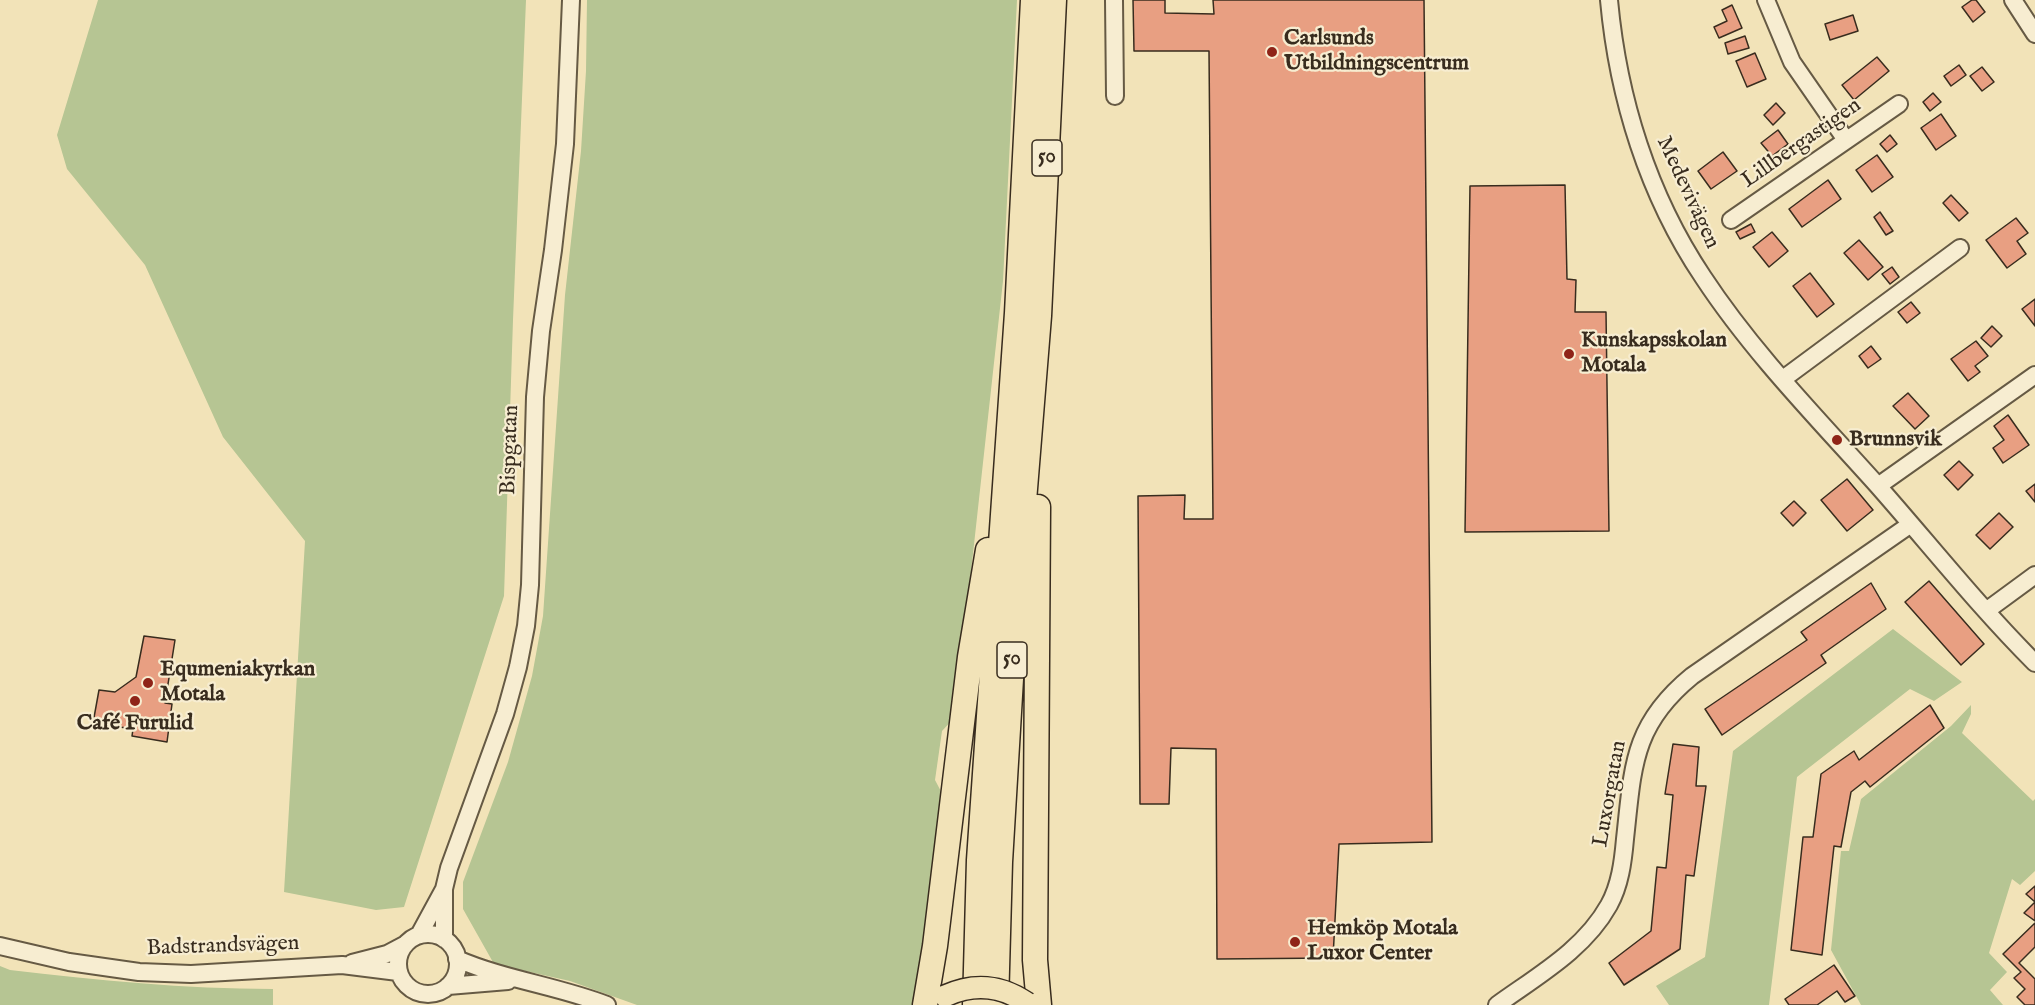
<!DOCTYPE html>
<meta charset="utf-8">
<style>
body{margin:0}
canvas{display:block;background:#f2e3b8}
</style>
<canvas width="2035" height="1005"></canvas>
<script>
const ctx = document.querySelector('canvas').getContext('2d');
ctx.lineJoin = 'round';
function paint(path, color) { ctx.fillStyle = color; ctx.fill(path, 'evenodd'); }
function strokePath(path, color, width, dash) { ctx.strokeStyle = color; ctx.lineWidth = width; ctx.lineCap = dash ? 'butt' : 'round'; ctx.setLineDash(dash || []); ctx.stroke(path); }
function write(font, color, halo, rows, align = 'center') {
  ctx.font = font + ' "IM FELL English",serif'; ctx.lineWidth = 4.5; ctx.setLineDash([]); ctx.textBaseline = 'middle'; ctx.strokeStyle = halo; ctx.fillStyle = color; for (const [text, x, y, turn = 0] of rows) {
    ctx.save(); ctx.translate(x, y); ctx.rotate((+turn || 0) * Math.PI / 180); ctx.textAlign = isNaN(turn) ? turn : align; if (halo) ctx.strokeText(text, 0, 0); ctx.fillText(text, 0, 0); ctx.restore();
  }
}
paint(new Path2D(`
 M 98,0 L 526,0 L 513,320 L 504,596 L 404,907 L 376,910 L 284,892 L 305,541 L 223,437 L 145,265 L 67,169 L 57,135 Z
 M 587,0 L 1017,0 L 1003,281 L 955,717 L 942,731 L 935,780 L 945,799 L 917,1005 L 637,1005 L 570,981 L 494,964 L 463,909 L 463,882 L 508,762 L 532,676 L 543,616 L 565,295 L 581,151 L 586,71 Z
 M 1893,629 L 1962,682 L 1934,701 L 1910,689 L 1797,777 L 1769,1005 L 1669,1005 L 1656,986 L 1705,957 L 1733,751 Z
 M 1971,705 L 1971,714 L 1962,733 L 2033,801 L 2035,799 L 2035,871 L 2020,885 L 2012,879 L 1989,953 L 2007,972 L 1990,990 L 2003,1005 L 1861,1005 L 1831,950 L 1841,851 L 1849,851 L 1861,799 L 1951,726 Z
 M 0,966 L 10,970 C 97,980 185,989 273,989 L 273,1005 L 0,1005 Z`), '#b6c593');
const building = new Path2D(`
 M 1133,0 L 1165,0 L 1165,13 L 1214,14 L 1213,0 L 1424,0 L 1432,842 L 1339,844 L 1333,958 L 1217,959 L 1216,749 L 1171,748 L 1169,804 L 1140,804 L 1138,496 L 1185,495 L 1184,519 L 1213,519 L 1209,51 L 1134,51 Z
 M 1972,0 L 1976,0 L 1985,12 L 1973,22 L 1962,7 Z
 M 1732,5 L 1742,28 L 1719,38 L 1714,27 L 1727,21 L 1722,10 Z
 M 1853,15 L 1858,31 L 1830,40 L 1825,24 Z
 M 1745,36 L 1749,48 L 1728,54 L 1725,43 Z
 M 1755,53 L 1766,79 L 1747,87 L 1736,61 Z
 M 1877,57 L 1889,71 L 1854,100 L 1842,85 Z
 M 1959,65 L 1966,75 L 1951,86 L 1944,76 Z
 M 1982,67 L 1994,82 L 1982,91 L 1970,76 Z
 M 1933,93 L 1941,102 L 1930,111 L 1923,102 Z
 M 1776,103 L 1785,113 L 1773,125 L 1764,115 Z
 M 1941,114 L 1956,136 L 1936,150 L 1921,128 Z
 M 1778,130 L 1788,144 L 1772,156 L 1761,143 Z
 M 1890,135 L 1897,144 L 1887,152 L 1880,144 Z
 M 1723,152 L 1737,171 L 1711,189 L 1698,171 Z
 M 1877,155 L 1893,177 L 1872,192 L 1856,170 Z
 M 1828,180 L 1841,199 L 1802,227 L 1789,209 Z
 M 1565,185 L 1567,279 L 1576,280 L 1575,312 L 1606,312 L 1609,531 L 1465,532 L 1470,186 Z
 M 1951,195 L 1968,213 L 1959,221 L 1943,203 Z
 M 1880,212 L 1893,231 L 1886,235 L 1874,217 Z
 M 2016,218 L 2028,233 L 2017,241 L 2026,254 L 2007,268 L 1986,240 Z
 M 1751,224 L 1755,232 L 1740,239 L 1736,232 Z
 M 1772,232 L 1788,251 L 1769,267 L 1753,247 Z
 M 1859,240 L 1883,267 L 1868,280 L 1844,253 Z
 M 1892,267 L 1899,277 L 1890,284 L 1882,274 Z
 M 1810,273 L 1834,304 L 1817,317 L 1793,286 Z
 M 2035,299 L 2035,326 L 2022,309 Z
 M 1911,302 L 1920,313 L 1907,323 L 1898,312 Z
 M 1992,326 L 2002,336 L 1991,347 L 1981,338 Z
 M 1976,341 L 1988,356 L 1975,366 L 1980,372 L 1968,381 L 1951,359 Z
 M 1871,346 L 1881,359 L 1868,368 L 1859,356 Z
 M 1908,393 L 1929,416 L 1915,429 L 1893,406 Z
 M 2008,415 L 2029,445 L 2003,463 L 1993,448 L 2004,440 L 1994,426 Z
 M 1959,461 L 1973,475 L 1958,490 L 1944,475 Z
 M 1847,479 L 1873,510 L 1847,531 L 1821,500 Z
 M 2035,484 L 2035,502 L 2026,491 Z
 M 1794,501 L 1806,513 L 1793,526 L 1781,513 Z
 M 1999,513 L 2013,527 L 1990,549 L 1976,535 Z
 M 1929,581 L 1984,644 L 1961,665 L 1905,602 Z
 M 1871,583 L 1886,609 L 1821,655 L 1826,663 L 1722,735 L 1705,709 L 1807,640 L 1801,632 Z
 M 144,636 L 175,640 L 165,703 L 172,704 L 167,742 L 132,736 L 133,729 L 93,723 L 99,690 L 115,692 L 136,677 Z
 M 1930,705 L 1944,728 L 1870,787 L 1865,781 L 1851,792 L 1841,847 L 1834,846 L 1822,955 L 1791,950 L 1803,837 L 1813,837 L 1821,774 L 1854,751 L 1859,760 Z
 M 1673,744 L 1699,747 L 1696,786 L 1706,786 L 1694,876 L 1686,875 L 1680,949 L 1624,985 L 1609,963 L 1651,931 L 1657,867 L 1666,868 L 1673,795 L 1665,794 Z
 M 2035,886 L 2035,921 L 2024,913 L 2035,902 L 2026,894 Z
 M 2035,923 L 2035,947 L 2019,963 L 2035,979 L 2035,1005 L 2025,1005 L 2017,997 L 2025,989 L 2014,978 L 2021,972 L 2003,954 Z
 M 1834,965 L 1855,996 L 1845,1002 L 1837,991 L 1817,1005 L 1789,1005 L 1785,999 Z`);
paint(building, '#e89f82');
strokePath(building, '#382c1e', 1.5);
const minor = new Path2D(`
 M 1114,0 L 1115,96
 M 1609,0 C 1618,98 1648,195 1703,277 C 1753,353 1818,419 1878,486 C 1930,545 1979,607 2035,663
 M 1766,0 L 1792,62 L 1846,140
 M 2013,0 L 2035,34
 M 1731,220 L 1899,104
 M 1783,379 L 1960,248
 M 1878,486 L 2035,375
 M 1986,611 L 2035,575
 M 444,889 L 444,939
 M398 964a30 30 0 1 1 60 0a30 30 0 1 1-60 0Z
 M 419,935 L 444,889 L 449,868 L 505,714 L 518,667 L 526,626 L 530,585 L 535,397 L 541,331 L 553,250 L 565,144 L 571,0
 M 0,946 L 69,962 L 139,972 L 191,974 L 342,965 L 398,972
 M 457,959 C 506,980 558,986 607,1005
 M 352,963 L 387,954 L 404,945
 M 448,986 L 508,981
 M 1497,1005 C 1537,976 1584,950 1609,905 C 1620,885 1623,862 1625,839 C 1633,767 1632,725 1692,676 L 1911,524`);
const highway = new Path2D(`
 M 1038,507 L 1035,960 L 1039,1005
 M 925,1005 L 935,946 L 970,657 L 988,550
 M 975,1005 L 979,860 L 1017,313 L 1033,0
 M 996,1005 L 1000,862 L 1015,612 L 1039,316 L 1054,0`);
strokePath(minor, '#665a44', 20);
strokePath(highway, '#382c1e', 27);
strokePath(minor, '#f7edd1', 16);
strokePath(highway, '#f2e3b8', 24);
const majorBridge = new Path2D(`
 M 945,996 C 973,983 1001,985 1027,1003`);
strokePath(majorBridge, '#382c1e', 24, []);
strokePath(majorBridge, '#f2e3b8', 21);
for (const [x, y, r, color] of [
 [1272,52,6,"#8f2418"],
 [1569,354,6,"#8f2418"],
 [1837,440,6,"#8f2418"],
 [148,683,6,"#8f2418"],
 [135,701,6,"#8f2418"],
 [1295,942,6,"#8f2418"]
]) { const dot = new Path2D(); dot.arc(x, y, r, 0, 2 * Math.PI); ctx.fillStyle = color; ctx.fill(dot); strokePath(dot, '#f7edd1', 2); }
for (const [x, y, w] of [
 [1047,158,30],
 [1012,660,30]
]) { const box = new Path2D(); box.roundRect(x - w / 2, y - 18, w, 36, 4.5); ctx.fillStyle = '#f7edd1'; ctx.fill(box); strokePath(box, '#382c1e', 1.5); }
write('bold 21px', '#382c1e', null, [
 ["50",1047,158],
 ["50",1012,660]
]);
write('bold 22px', '#382c1e', '#f7edd1', [
 ["Carlsunds",1284,39],
 ["Utbildningscentrum",1284,64],
 ["Kunskapsskolan",1581,341],
 ["Motala",1581,366],
 ["Brunnsvik",1849,440],
 ["Equmeniakyrkan",160,670],
 ["Motala",160,695],
 ["Café Furulid",135,724,"center"],
 ["Hemköp Motala",1307,929],
 ["Luxor Center",1307,954]
], 'left');
write('22px', '#382c1e', '#f7edd1', [
 ["Lillbergastigen",1802,144,-35],
 ["Medevivägen",1687,193,65],
 ["Bispgatan",511,450,-88],
 ["Luxorgatan",1611,794,-80],
 ["Badstrandsvägen",223,947,-2]
]);
</script>
